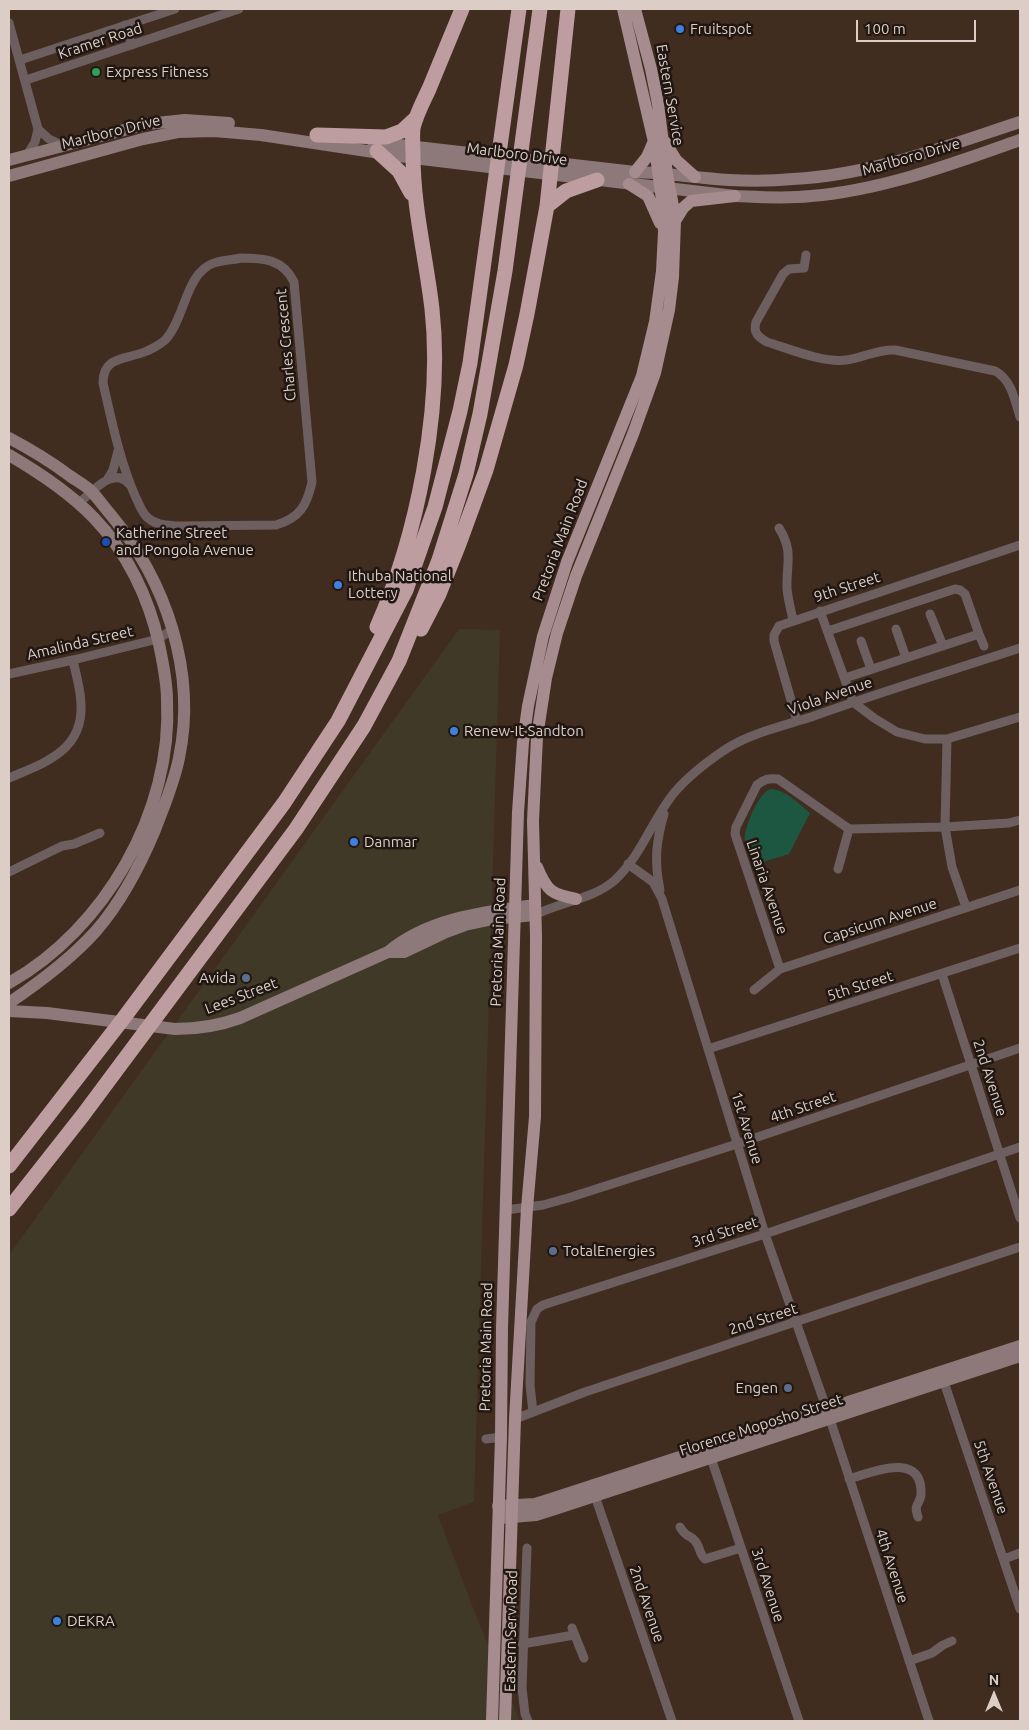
<!DOCTYPE html>
<style>
body{margin:0}
#map{position:relative;width:1029px;height:1730px;overflow:hidden;background:#412c20;font-family:Ubuntu,sans-serif}
canvas{display:block}
.frame{position:absolute;inset:0;border:10px solid #dccec6;pointer-events:none}
.north{position:absolute;left:969px;top:1670px;width:50px;height:50px;-webkit-text-stroke:4px #211712;paint-order:stroke;rotate:0deg;font-size:14px;font-weight:700;line-height:20px;text-align:center;color:#dccec6}
.north::after{content:'';display:block;margin:auto;width:18px;height:22px;background:#dccec6;clip-path:polygon(50% 0,100% 100%,50% 72%,0 100%)}
.scale{position:absolute;left:856px;top:20px;width:120px;height:22px;box-sizing:border-box;border:2px solid #dccec6;border-top:0;padding-left:6px;font-size:15px;line-height:18px;white-space:nowrap;color:#dccec6;-webkit-text-stroke:4px #211712;paint-order:stroke}
</style>
<div id="map">
<canvas width="1029" height="1730"></canvas>
<div class="frame"></div>
<div class="north">N</div>
<div class="scale">100 m</div>
</div>
<script>
const ctx = document.querySelector('canvas').getContext('2d');
ctx.lineJoin = 'round';
function paint(path, color) { ctx.fillStyle = color; ctx.fill(path, 'evenodd'); }
function strokePath(path, color, width, dash) { ctx.strokeStyle = color; ctx.lineWidth = width; ctx.lineCap = dash ? 'butt' : 'round'; ctx.setLineDash(dash || []); ctx.stroke(path); }
function write(font, color, halo, rows, align = 'center') {
  ctx.font = font + ' Ubuntu,sans-serif'; ctx.lineWidth = 5; ctx.setLineDash([]); ctx.textBaseline = 'middle'; ctx.strokeStyle = halo; ctx.fillStyle = color; for (const [text, x, y, turn = 0] of rows) {
    ctx.save(); ctx.translate(x, y); ctx.rotate((+turn || 0) * Math.PI / 180); ctx.textAlign = isNaN(turn) ? turn : align; if (halo) ctx.strokeText(text, 0, 0); ctx.fillText(text, 0, 0); ctx.restore();
  }
}
paint(new Path2D(`
 M 459,629 L 500,630 L 474,1502 L 438,1515 L 477,1618 L 520,1721 L 9,1721 L 9,1255 Z`), '#403927');
paint(new Path2D(`
 M 770,789 C 785,789 799,804 810,813 L 789,854 L 753,865 C 751,858 747,850 745,842 C 743,829 758,794 770,789 Z`), '#1e5741');
strokePath(new Path2D(`
 M 9,23 L 38,129 L 35,142 L 27,155
 M 125,25 L 132,45
 M 20,60 L 175,9
 M 26,80 L 239,9
 M 38,129 L 49,139 L 62,145
 M 806,255 L 804,268 L 789,269 L 783,274 L 756,322 C 753,333 758,337 767,342 C 790,349 823,363 846,360 C 863,358 878,349 895,350 L 995,371 C 1011,379 1015,400 1020,417
 M 241,258 C 263,258 283,259 294,282 L 312,482 C 307,505 300,518 276,525 L 177,526 C 166,525 156,525 148,518 C 141,512 140,505 136,498 C 120,462 112,422 103,383 C 103,355 127,360 147,351 C 153,348 162,344 166,339 C 185,318 186,272 214,263 C 223,260 232,260 241,258 Z
 M 107,480 L 113,470 L 118,451
 M 79,503 C 91,493 114,465 129,484
 M 779,528 C 794,552 786,564 787,589 C 788,599 791,610 793,620
 M 820,611 L 853,702 L 874,718 L 897,732 L 925,739 L 947,739 L 1020,717
 M 930,614 L 943,646
 M 896,629 L 906,658
 M 828,631 L 955,589 L 960,590 L 965,594 L 979,634
 M 861,641 L 871,669
 M 9,674 L 73,660 L 158,639 L 173,629
 M 845,678 L 979,634 L 984,646
 M 797,721 L 774,641 L 774,635 L 779,626 L 1020,545
 M 947,739 L 945,827 L 952,867 L 966,907
 M 9,778 C 44,763 83,751 81,705 C 81,690 76,675 73,660
 M 628,864 L 653,882 L 662,899 L 765,1234 L 827,1410 L 929,1721
 M 838,869 L 849,829
 M 9,872 L 62,846 L 74,844 L 100,833
 M 660,890 C 654,861 656,842 664,814
 M 535,915 C 560,902 594,899 615,880 C 641,856 652,820 674,793 C 689,775 708,761 726,749 C 751,733 783,726 811,717 C 880,692 950,671 1020,648
 M 780,969 L 735,834 L 736,827 L 757,785 C 764,779 769,778 778,779 L 849,829 L 945,827 L 1009,823 L 1020,820
 M 942,974 L 1020,1218
 M 754,990 L 780,969 L 1020,890
 M 708,1049 L 1020,948
 M 506,1210 L 543,1205 L 568,1198 L 737,1144 L 1020,1048
 M 944,1382 L 1020,1609
 M 533,1412 L 530,1385 L 531,1322 L 537,1309 L 543,1305 L 765,1234 L 1020,1147
 M 515,1419 L 585,1392 L 1020,1247
 M 486,1439 L 501,1437
 M 711,1458 L 799,1721
 M 849,1479 C 872,1472 923,1450 921,1495 C 920,1505 913,1503 918,1517
 M 595,1496 L 672,1721
 M 680,1527 C 687,1539 690,1534 695,1541 C 700,1546 699,1554 705,1559 L 741,1548
 M 527,1548 L 522,1688 L 525,1714 L 528,1721
 M 1004,1559 L 1020,1553
 M 572,1628 L 584,1658
 M 522,1644 L 574,1635
 M 909,1661 L 932,1653 L 943,1645 L 952,1641`), '#6d5f60', 9);
strokePath(new Path2D(`
 M 373,142 L 635,172 C 666,173 697,178 729,180 C 750,181 772,181 793,179 C 872,175 946,146 1020,122
 M 9,160 L 147,124 L 185,120 L 229,123
 M 9,176 L 143,139 L 178,132 L 214,131 L 261,135 L 413,158 L 735,196 C 760,197 785,199 811,196 C 883,190 952,164 1020,140
 M 9,438 C 30,449 50,461 70,476 C 77,481 85,485 91,491 C 98,498 104,507 111,515 C 166,581 197,672 179,758 C 174,783 164,806 155,830 C 140,866 122,901 96,931 C 71,959 40,982 9,1003
 M 9,455 C 40,473 69,492 94,518 C 127,552 149,598 159,644 C 163,663 167,681 167,700 C 173,811 105,929 9,983
 M 388,952 L 404,952 L 446,932 L 465,925 L 493,919 L 535,915
 M 9,1011 L 47,1013 L 175,1029 C 198,1029 218,1026 240,1018 L 388,952 C 429,918 484,912 535,905
 M 498,1506 L 535,1504 L 551,1499 L 1020,1346
 M 501,1518 L 536,1515 L 555,1509 L 1020,1356`), '#8d787a', 12);
strokePath(new Path2D(`
 M 665,142 L 676,160 L 695,177
 M 635,172 L 647,157 L 653,143
 M 629,184 L 648,196 L 660,223
 M 675,221 L 683,208 L 691,201 L 735,196
 M 537,867 C 547,891 551,894 576,899
 M 492,1721 L 501,1437 L 502,1328 L 518,812 L 523,742 L 528,706 L 543,636 L 567,562 L 642,376 L 655,322 L 662,271 L 664,232 L 662,200 L 654,142 L 623,9
 M 505,1721 L 515,1419 L 527,1208 L 535,1117 L 536,936 L 533,821 L 537,737 L 546,678 L 557,633 L 576,576 L 633,434 L 655,373 L 669,310 L 673,277 L 675,221 L 674,211 L 667,174 L 658,104 L 651,69 L 635,9`), '#a68c8e', 12);
strokePath(new Path2D(`
 M 317,135 L 386,137 L 402,131 L 416,118
 M 377,151 L 399,171 L 411,193
 M 547,206 L 566,191 L 597,180
 M 377,627 C 417,536 443,408 432,309 C 426,257 413,207 413,155 C 413,146 412,137 413,128 C 416,115 423,102 429,89 C 440,62 451,36 462,9
 M 421,629 L 439,594 L 459,544 L 486,470 L 516,365 L 527,314 L 547,206 L 568,9
 M 9,1166 L 123,1019 L 284,803 L 338,721 L 406,590 L 435,507 L 460,411 L 470,363 L 519,9
 M 9,1209 L 83,1115 L 296,829 L 364,726 L 399,661 L 439,560 L 466,474 L 480,414 L 505,271 L 540,9`), '#bd9d9f', 15);
for (const [x, y, r, color] of [
 [680,29,5,"#3f7fe0"],
 [96,72,5,"#2e9e5b"],
 [106,542,5,"#1a4fb4"],
 [338,585,5,"#3f7fe0"],
 [454,731,5,"#3f7fe0"],
 [354,842,5,"#3f7fe0"],
 [246,978,5,"#5c6f8a"],
 [553,1251,5,"#5c6f8a"],
 [788,1388,5,"#5c6f8a"],
 [57,1621,5,"#3f7fe0"]
]) { const dot = new Path2D(); dot.arc(x, y, r, 0, 2 * Math.PI); ctx.fillStyle = color; ctx.fill(dot); strokePath(dot, '#211712', 2); }
write('15px', '#dccec6', '#211712', [
 ["Fruitspot",690,29],
 ["Express Fitness",106,72],
 ["Katherine Street",116,533],
 ["and Pongola Avenue",116,550],
 ["Ithuba National",348,576],
 ["Lottery",348,593],
 ["Renew-It Sandton",464,731],
 ["Danmar",364,842],
 ["Avida",236,978,"right"],
 ["TotalEnergies",563,1251],
 ["Engen",778,1388,"right"],
 ["DEKRA",67,1621]
], 'left');
write('15px', '#dccec6', '#211712', [
 ["Kramer Road",100,41,-18],
 ["Eastern Service",670,95,80],
 ["Marlboro Drive",111,132,-14],
 ["Marlboro Drive",517,154,7],
 ["Marlboro Drive",911,157,-16],
 ["Charles Crescent",286,345,-95],
 ["Pretoria Main Road",560,540,-69],
 ["9th Street",847,587,-18],
 ["Amalinda Street",80,643,-13],
 ["Viola Avenue",830,696,-19],
 ["Linaria Avenue",767,887,71],
 ["Capsicum Avenue",880,921,-18],
 ["Pretoria Main Road",498,942,-88],
 ["5th Street",860,986,-18],
 ["Lees Street",241,996,-21],
 ["2nd Avenue",990,1078,72],
 ["4th Street",803,1107,-19],
 ["1st Avenue",747,1128,73],
 ["3rd Street",725,1232,-18],
 ["2nd Street",763,1319,-18],
 ["Pretoria Main Road",486,1347,-89],
 ["Florence Moposho Street",761,1425,-18],
 ["5th Avenue",991,1477,71],
 ["4th Avenue",892,1566,72],
 ["3rd Avenue",768,1585,72],
 ["2nd Avenue",647,1604,71],
 ["Eastern Serv Road",511,1631,-89]
]);
</script>
